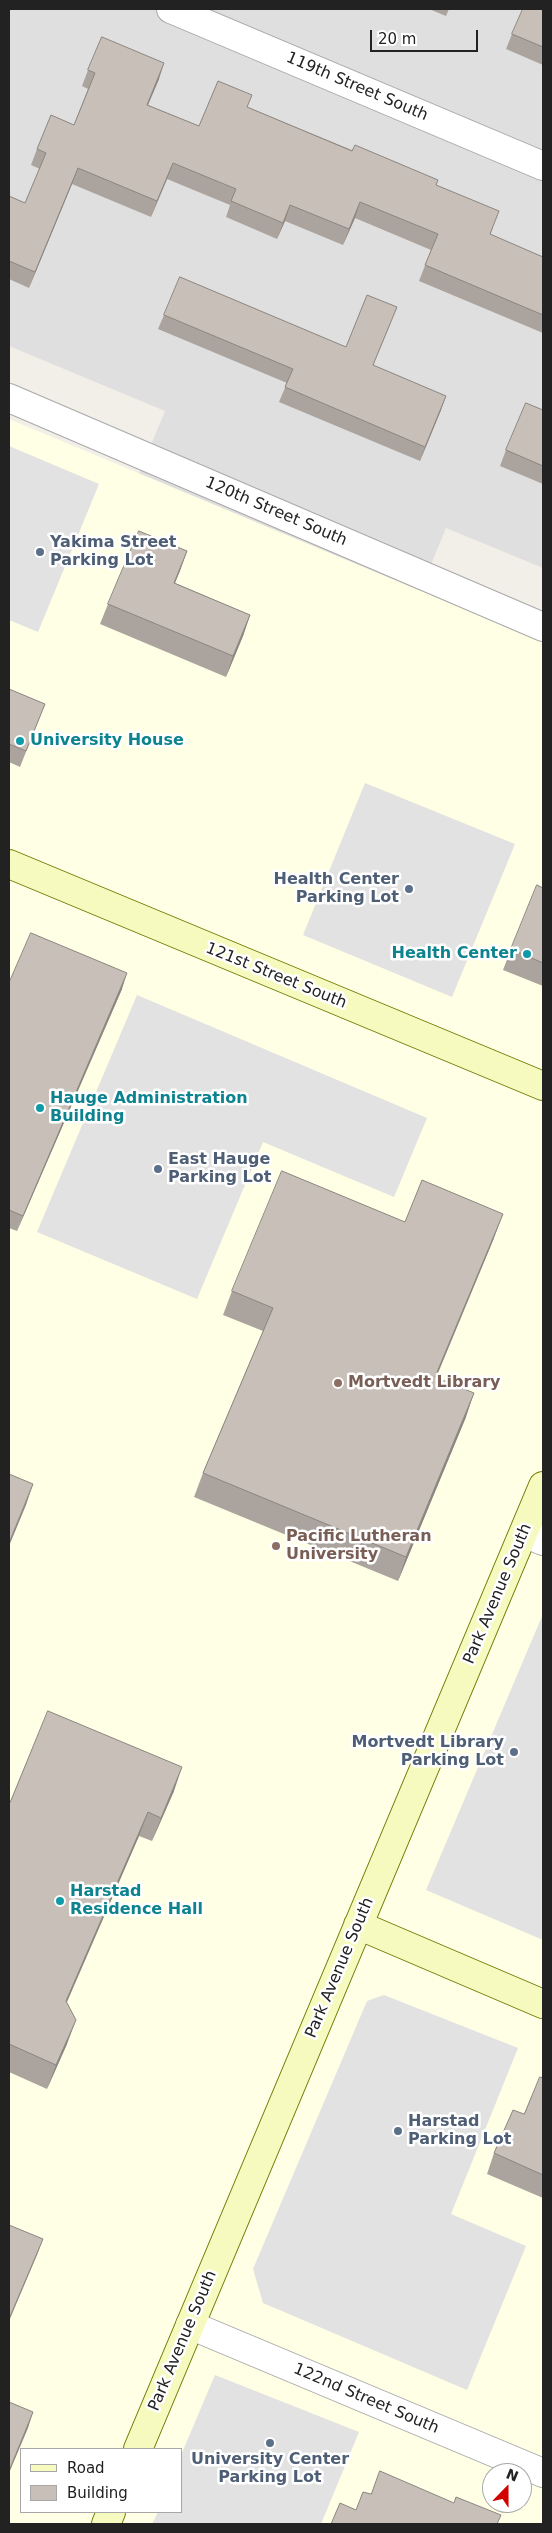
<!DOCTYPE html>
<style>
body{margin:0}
#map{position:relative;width:552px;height:2533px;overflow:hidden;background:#f2efe9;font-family:"DejaVu Sans",sans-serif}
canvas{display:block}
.frame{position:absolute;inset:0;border:10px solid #222;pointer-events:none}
.legend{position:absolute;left:20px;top:2448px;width:162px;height:65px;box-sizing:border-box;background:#fff;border:1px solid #a7a7a7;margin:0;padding:6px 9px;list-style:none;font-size:15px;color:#222}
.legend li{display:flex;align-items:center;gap:10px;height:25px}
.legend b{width:25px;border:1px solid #a7a7a7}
.north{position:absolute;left:482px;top:2463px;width:50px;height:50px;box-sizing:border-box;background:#fff;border:1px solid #a7a7a7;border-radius:50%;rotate:22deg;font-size:14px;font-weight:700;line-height:20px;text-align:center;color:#222}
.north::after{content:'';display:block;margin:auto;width:18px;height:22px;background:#d40000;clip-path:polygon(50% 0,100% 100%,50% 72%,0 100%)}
.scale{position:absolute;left:370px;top:30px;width:108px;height:22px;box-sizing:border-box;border:2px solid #222;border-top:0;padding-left:6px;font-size:15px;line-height:18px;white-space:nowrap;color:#222;-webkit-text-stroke:4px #fff;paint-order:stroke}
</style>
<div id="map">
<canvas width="552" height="2533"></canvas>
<div class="frame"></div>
<ul class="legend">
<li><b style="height:6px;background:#f7fabf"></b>Road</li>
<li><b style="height:14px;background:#c7bfb8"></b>Building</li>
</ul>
<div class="north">N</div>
<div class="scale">20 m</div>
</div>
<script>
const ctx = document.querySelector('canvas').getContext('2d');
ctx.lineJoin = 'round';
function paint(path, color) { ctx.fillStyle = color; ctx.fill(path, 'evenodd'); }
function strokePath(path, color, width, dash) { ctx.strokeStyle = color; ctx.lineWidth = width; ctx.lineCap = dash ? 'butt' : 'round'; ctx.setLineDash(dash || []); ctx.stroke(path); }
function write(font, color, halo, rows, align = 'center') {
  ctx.font = font + ' "DejaVu Sans",sans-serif'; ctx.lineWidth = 5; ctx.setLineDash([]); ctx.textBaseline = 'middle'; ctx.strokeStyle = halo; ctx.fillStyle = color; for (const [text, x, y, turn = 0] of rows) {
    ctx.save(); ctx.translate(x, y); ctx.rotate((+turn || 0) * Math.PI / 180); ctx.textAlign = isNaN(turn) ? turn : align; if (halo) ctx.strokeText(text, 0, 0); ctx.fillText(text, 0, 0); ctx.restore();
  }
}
paint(new Path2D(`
 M 9,9 L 543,9 L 543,568 L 446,528 L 280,930 L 9,787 L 165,411 L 9,346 Z`), '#e0dfdf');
paint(new Path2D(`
 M 9,419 L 543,642 L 543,2524 L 9,2524 ZM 21,2449 L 181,2449 L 181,2512 L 21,2512 ZM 492,2473 L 522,2473 L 522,2503 L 492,2503 Z`), '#ffffe5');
paint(new Path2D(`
 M 9,446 L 99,484 L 38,632 L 9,620 Z
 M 365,783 L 515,844 L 452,997 L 303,935 Z
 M 137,995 L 427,1118 L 394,1197 L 263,1142 L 197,1299 L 37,1232 Z
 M 543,1614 L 543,1940 L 426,1890 Z
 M 384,1995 L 518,2048 L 451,2214 L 526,2246 L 467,2390 L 263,2303 L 253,2269 L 367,2001 Z
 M 215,2375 L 359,2432 L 321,2524 L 152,2524 L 158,2512 L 181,2512 L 181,2455 Z`), '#e2e2e2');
const street = new Path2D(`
 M 171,9 L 543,166
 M 9,398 L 543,627
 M 524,1533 L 543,1541
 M 190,2325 L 543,2473`);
const secondary = new Path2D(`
 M 9,864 L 543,1086
 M 358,1925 L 543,2004
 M 138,2449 L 543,1486
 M 106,2524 L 111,2512`);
strokePath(street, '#a9a9a9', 30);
strokePath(secondary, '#707d05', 30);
strokePath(street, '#fff', 28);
strokePath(secondary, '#f7fabf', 28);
paint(new Path2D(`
 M 429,9 L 449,9 L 446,16 Z
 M 543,9 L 543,65 L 506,49 L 512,34 Z
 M 88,70 L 159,79 L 148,105 L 199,126 L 247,107 L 437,185 L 493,227 L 490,235 L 543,257 L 543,333 L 419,281 L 431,250 L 355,218 L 343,245 L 285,221 L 277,239 L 226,217 L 230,205 L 167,179 L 151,217 L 72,184 L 29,288 L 9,279 L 9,196 L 25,203 L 40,169 L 31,165 L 37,149 L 74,125 L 88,89 L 82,86 Z
 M 164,315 L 346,347 L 391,322 L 373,365 L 441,410 L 420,461 L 279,402 L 287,383 L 158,329 Z
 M 543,410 L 543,484 L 500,466 L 506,450 Z
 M 187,551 L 175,583 L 250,615 L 243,636 L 226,677 L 100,624 L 108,604 Z
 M 9,689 L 39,719 L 20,767 L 9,762 Z
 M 543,888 L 543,986 L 503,970 L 511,949 Z
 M 9,983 L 122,989 L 17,1231 L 9,1228 Z
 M 405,1222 L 494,1238 L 436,1378 L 466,1417 L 398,1581 L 194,1497 L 203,1473 L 263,1331 L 223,1315 L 232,1291 Z
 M 174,1791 L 152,1841 L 139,1836 L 66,2003 L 67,2044 L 47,2089 L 9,2072 L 9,1801 L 10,1802 Z
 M 543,2078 L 543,2198 L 487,2174 L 494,2153 L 524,2114 Z`), '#aba49e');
paint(new Path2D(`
 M 164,63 L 159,79 L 141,121 L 147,105 Z
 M 173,163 L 167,179 L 151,217 L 157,201 Z
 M 78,168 L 72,184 L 29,288 L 35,272 Z
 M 360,202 L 355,218 L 343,245 L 349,229 Z
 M 290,205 L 285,221 L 277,239 L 283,223 Z
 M 446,396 L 441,410 L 420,461 L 425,447 Z
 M 187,551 L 180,571 L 166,604 L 174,583 Z
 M 250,615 L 243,636 L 226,677 L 233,656 Z
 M 127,973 L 122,989 L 17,1231 L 23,1216 Z
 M 503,1214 L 494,1238 L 426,1401 L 435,1377 Z
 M 474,1393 L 466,1417 L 398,1581 L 406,1557 Z
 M 33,1484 L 26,1505 L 9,1546 L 9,1543 Z
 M 182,1767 L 174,1791 L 152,1841 L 161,1818 Z
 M 148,1812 L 139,1836 L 57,2025 L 66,2001 Z
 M 76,2020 L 67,2044 L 47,2089 L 56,2065 Z
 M 43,2239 L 37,2255 L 9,2321 L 9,2319 Z
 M 33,2412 L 28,2428 L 9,2473 L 9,2471 Z`), '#8b8681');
const building = new Path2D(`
 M 523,9 L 543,9 L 543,47 L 512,34 Z
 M 102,37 L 164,63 L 147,105 L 199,126 L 218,81 L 252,95 L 247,107 L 352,151 L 355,145 L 438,180 L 436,185 L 499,211 L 490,234 L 543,257 L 543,315 L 425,265 L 438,234 L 360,202 L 349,229 L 290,205 L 283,223 L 231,201 L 236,189 L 173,163 L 157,201 L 78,168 L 35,272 L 9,261 L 9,196 L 25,203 L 46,153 L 37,149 L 51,115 L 74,125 L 95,73 L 88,70 Z
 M 180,277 L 346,347 L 367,295 L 397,307 L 373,365 L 446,396 L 425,447 L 285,387 L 293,369 L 164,315 Z
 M 526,403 L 543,410 L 543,466 L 506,450 Z
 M 139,531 L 187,551 L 174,583 L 250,615 L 233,656 L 108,604 Z
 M 9,689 L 45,704 L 26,751 L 9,744 Z
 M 537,885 L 543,888 L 543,963 L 511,949 Z
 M 31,933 L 127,973 L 23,1216 L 9,1210 L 9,983 Z
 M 282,1171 L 405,1222 L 422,1180 L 503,1214 L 435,1377 L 474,1393 L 406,1557 L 203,1473 L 273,1308 L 232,1291 Z
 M 9,1474 L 33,1484 L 9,1543 Z
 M 48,1711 L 182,1767 L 161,1818 L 148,1812 L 66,2001 L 76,2020 L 56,2065 L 9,2044 L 9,1801 L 10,1802 Z
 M 540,2077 L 543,2078 L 543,2175 L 494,2153 L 513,2110 L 524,2114 Z
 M 9,2225 L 43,2239 L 9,2319 Z
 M 9,2402 L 33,2412 L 9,2471 Z
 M 380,2471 L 454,2503 L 456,2497 L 501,2515 L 497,2524 L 331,2524 L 340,2503 L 356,2510 L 363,2492 L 371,2494 Z`);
paint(building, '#c7bfb8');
strokePath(building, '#8b8681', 1);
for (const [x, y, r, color] of [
 [40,552,5,"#5c6f8a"],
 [20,741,5,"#0f9aa8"],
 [409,889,5,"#5c6f8a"],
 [527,954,5,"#0f9aa8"],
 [40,1108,5,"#0f9aa8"],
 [158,1169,5,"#5c6f8a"],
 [338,1383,5,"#8d6e63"],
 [276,1546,5,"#8d6e63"],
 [514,1752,5,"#5c6f8a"],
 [60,1901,5,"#0f9aa8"],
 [398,2131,5,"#5c6f8a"],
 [270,2443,5,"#5c6f8a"]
]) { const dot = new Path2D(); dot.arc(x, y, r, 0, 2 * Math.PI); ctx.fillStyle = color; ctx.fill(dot); strokePath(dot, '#fff', 2); }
write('16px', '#222', '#fff', [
 ["119th Street South",357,87,23],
 ["120th Street South",276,512,23],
 ["121st Street South",276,976,22],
 ["Park Avenue South",498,1594,-67],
 ["Park Avenue South",340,1968,-67],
 ["Park Avenue South",183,2341,-67],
 ["122nd Street South",366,2399,23]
]);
write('bold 16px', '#4e5e75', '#fff', [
 ["Yakima Street",50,543],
 ["Parking Lot",50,561],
 ["Health Center",399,880,"right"],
 ["Parking Lot",399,898,"right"],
 ["East Hauge",168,1160],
 ["Parking Lot",168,1178],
 ["Mortvedt Library",504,1743,"right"],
 ["Parking Lot",504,1761,"right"],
 ["Harstad",408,2122],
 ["Parking Lot",408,2140],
 ["University Center",270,2460,"center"],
 ["Parking Lot",270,2478,"center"]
], 'left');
write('bold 16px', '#0d838f', '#fff', [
 ["University House",30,741],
 ["Health Center",517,954,"right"],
 ["Hauge Administration",50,1099],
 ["Building",50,1117],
 ["Harstad",70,1892],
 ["Residence Hall",70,1910]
], 'left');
write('bold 16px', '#785e54', '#fff', [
 ["Mortvedt Library",348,1383],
 ["Pacific Lutheran",286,1537],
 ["University",286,1555]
], 'left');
</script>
